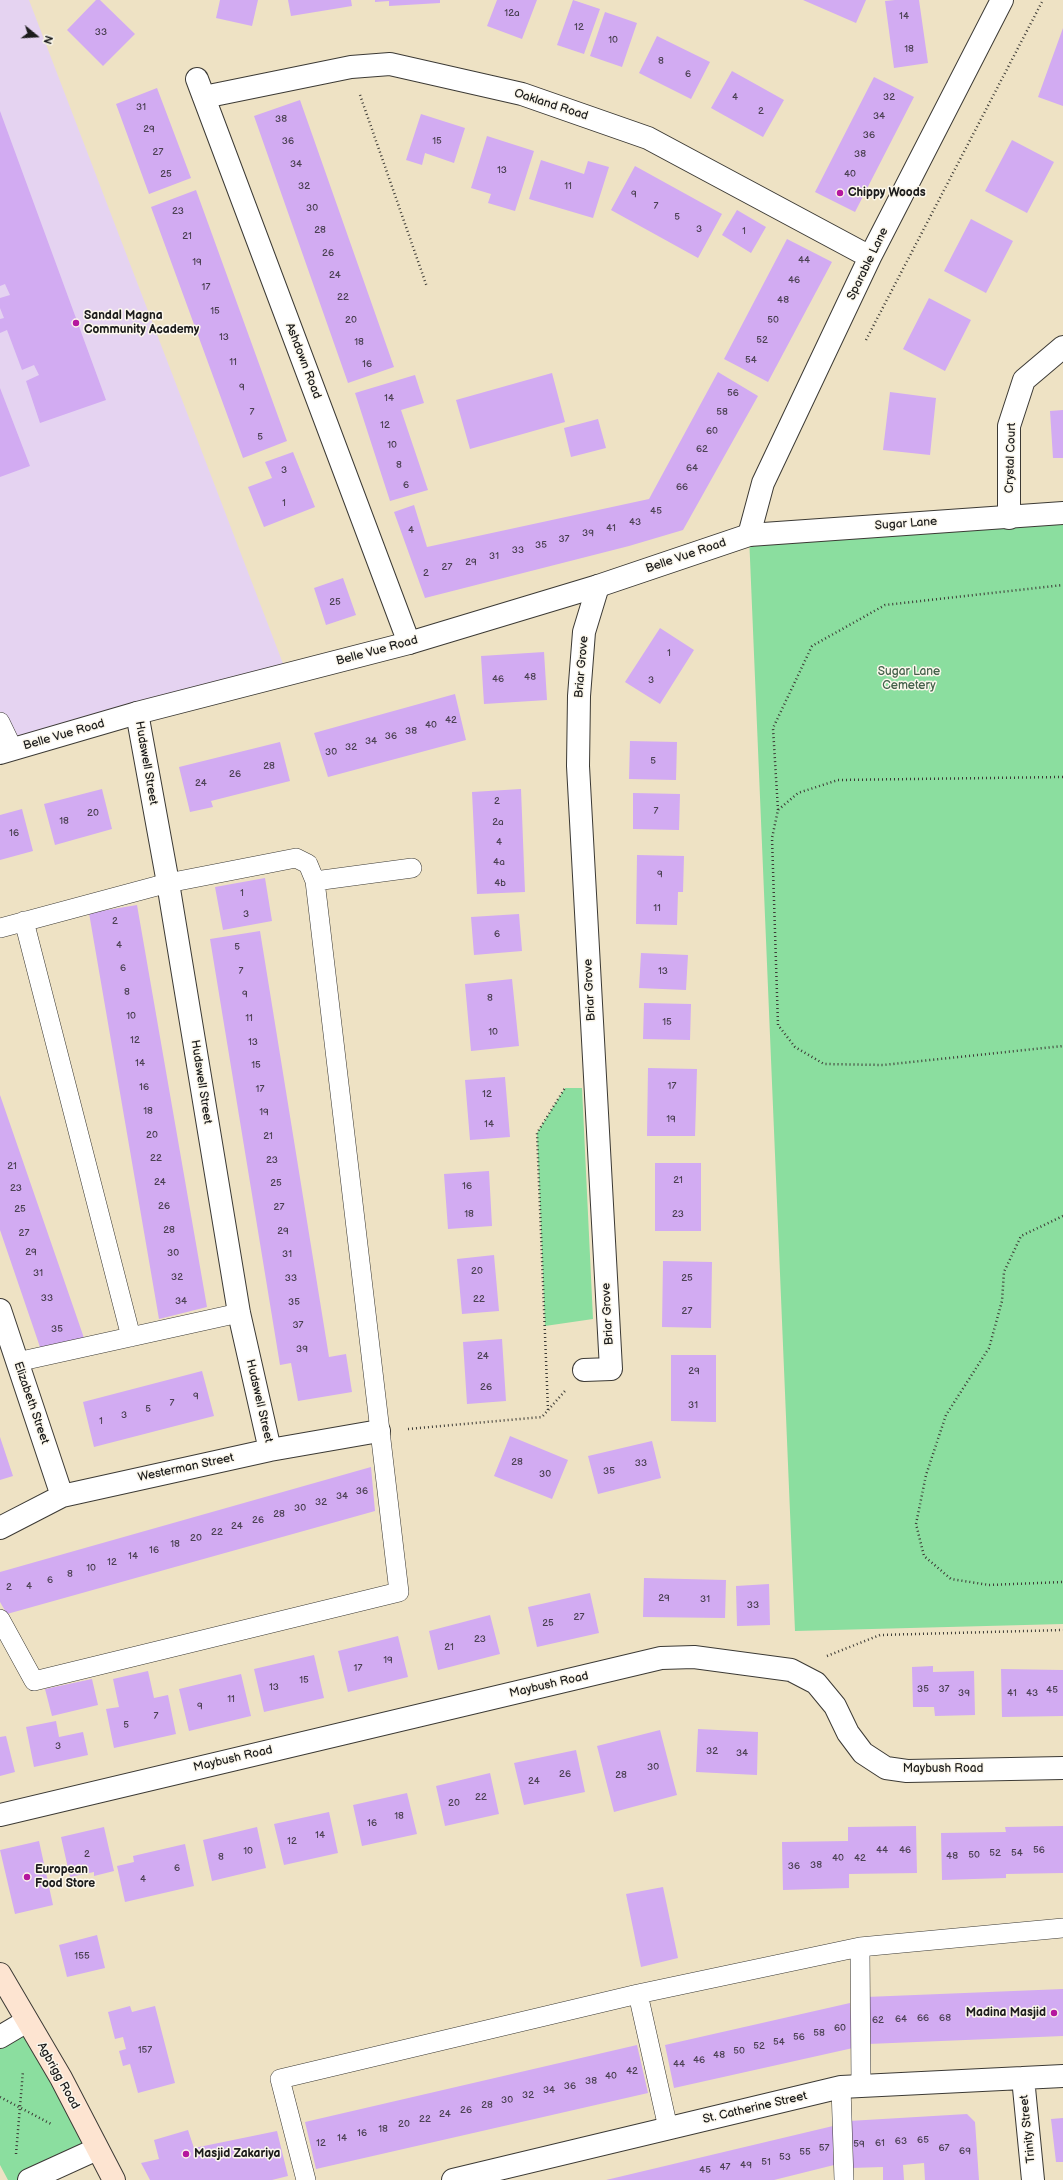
<!DOCTYPE html>
<style>
body{margin:0}
#map{position:relative;width:1063px;height:2180px;overflow:hidden;background:#eee2c4;font-family:"Balsamiq Sans",sans-serif}
canvas{display:block}
.north{position:absolute;left:16px;top:16px;width:40px;height:40px;-webkit-text-stroke:3px #fbf7ec;paint-order:stroke;rotate:108deg;font-size:11px;font-weight:700;line-height:16px;text-align:center;color:#1c1c1c}
.north::after{content:'';display:block;margin:auto;width:14px;height:18px;background:#1c1c1c;clip-path:polygon(50% 0,100% 100%,50% 72%,0 100%)}
</style>
<div id="map">
<canvas width="1063" height="2180"></canvas>
<div class="north">N</div>
</div>
<script>
const ctx = document.querySelector('canvas').getContext('2d');
ctx.lineJoin = 'round';
function paint(path, color) { ctx.fillStyle = color; ctx.fill(path, 'evenodd'); }
function strokePath(path, color, width, dash) { ctx.strokeStyle = color; ctx.lineWidth = width; ctx.lineCap = dash ? 'butt' : 'round'; ctx.setLineDash(dash || []); ctx.stroke(path); }
function write(font, color, halo, rows, align = 'center') {
  ctx.font = font + ' "Balsamiq Sans",sans-serif'; ctx.lineWidth = 3; ctx.setLineDash([]); ctx.textBaseline = 'middle'; ctx.strokeStyle = halo; ctx.fillStyle = color; for (const [text, x, y, turn = 0] of rows) {
    ctx.save(); ctx.translate(x, y); ctx.rotate((+turn || 0) * Math.PI / 180); ctx.textAlign = isNaN(turn) ? turn : align; if (halo) ctx.strokeText(text, 0, 0); ctx.fillText(text, 0, 0); ctx.restore();
  }
}
paint(new Path2D(`
 M 0,0 L 29,0 L 287,674 L 0,753 Z`), '#e5d3f1');
paint(new Path2D(`
 M 1063,513 L 1063,1624 L 795,1631 L 749,535 Z
 M 565,1088 L 582,1088 L 593,1319 L 545,1326 L 537,1133 Z
 M 27,2021 L 97,2149 L 29,2180 L 8,2180 L 0,2165 L 0,2037 Z`), '#8bde9f');
paint(new Path2D(`
 M 96,0 L 100,0 L 135,34 L 103,66 L 67,30 Z
 M 220,0 L 258,0 L 252,26 L 216,18 Z
 M 288,0 L 351,0 L 352,6 L 291,16 Z
 M 375,0 L 440,0 L 440,3 L 389,6 L 389,1 L 375,2 Z
 M 497,0 L 537,0 L 522,39 L 487,26 Z
 M 573,0 L 600,9 L 584,54 L 557,45 Z
 M 803,0 L 866,0 L 856,23 Z
 M 895,0 L 919,0 L 928,63 L 894,68 L 885,1 Z
 M 605,12 L 637,23 L 622,67 L 590,56 Z
 M 1063,28 L 1063,106 L 1038,97 Z
 M 657,36 L 710,62 L 691,99 L 639,73 Z
 M 732,71 L 784,100 L 763,137 L 711,108 Z
 M 874,77 L 914,97 L 855,212 L 815,192 Z
 M 157,88 L 191,178 L 149,194 L 116,104 Z
 M 300,100 L 394,367 L 348,383 L 254,116 Z
 M 0,111 L 106,400 L 40,423 L 26,381 L 39,375 L 34,365 L 22,370 L 7,330 L 0,333 L 0,319 L 4,318 L 0,308 L 0,298 L 10,295 L 5,284 L 0,286 Z
 M 421,114 L 465,128 L 454,163 L 425,153 L 422,165 L 406,160 Z
 M 487,136 L 534,151 L 515,211 L 488,203 L 491,194 L 471,188 Z
 M 1012,140 L 1054,162 L 1027,213 L 985,191 Z
 M 541,160 L 584,174 L 588,161 L 609,167 L 593,218 L 529,199 Z
 M 635,166 L 722,214 L 698,258 L 611,210 Z
 M 196,190 L 287,441 L 243,458 L 151,207 Z
 M 737,210 L 766,227 L 751,253 L 722,235 Z
 M 971,219 L 1013,241 L 986,293 L 944,271 Z
 M 787,239 L 832,262 L 768,382 L 724,359 Z
 M 929,298 L 971,320 L 945,371 L 903,349 Z
 M 718,372 L 758,396 L 683,530 L 629,546 L 425,598 L 394,512 L 414,505 L 427,547 L 649,499 Z
 M 552,373 L 565,422 L 470,449 L 456,400 Z
 M 415,375 L 424,403 L 401,410 L 428,490 L 390,501 L 355,393 Z
 M 0,388 L 30,466 L 0,477 Z
 M 890,392 L 936,398 L 930,455 L 883,450 Z
 M 1063,410 L 1063,458 L 1053,458 L 1050,411 Z
 M 598,419 L 606,448 L 571,457 L 564,428 Z
 M 293,452 L 315,507 L 264,527 L 248,487 L 272,478 L 265,462 Z
 M 343,578 L 356,615 L 326,625 L 314,588 Z
 M 660,628 L 694,650 L 660,704 L 625,682 Z
 M 544,652 L 547,700 L 484,704 L 481,656 Z
 M 455,694 L 466,740 L 328,777 L 314,733 Z
 M 630,741 L 677,742 L 676,780 L 629,779 Z
 M 280,742 L 290,781 L 211,801 L 213,807 L 190,812 L 179,767 Z
 M 102,789 L 112,829 L 55,845 L 44,804 Z
 M 521,789 L 525,892 L 477,894 L 472,792 Z
 M 633,793 L 680,794 L 679,830 L 633,829 Z
 M 22,809 L 33,851 L 0,860 L 0,815 Z
 M 637,855 L 684,856 L 683,892 L 678,892 L 677,925 L 636,924 Z
 M 265,878 L 272,921 L 223,930 L 215,887 Z
 M 137,905 L 207,1307 L 159,1319 L 89,913 Z
 M 519,914 L 522,951 L 474,955 L 471,917 Z
 M 260,931 L 329,1357 L 346,1354 L 352,1392 L 298,1401 L 291,1363 L 280,1365 L 210,939 Z
 M 641,953 L 688,955 L 686,990 L 639,988 Z
 M 512,979 L 519,1046 L 471,1051 L 465,984 Z
 M 644,1003 L 691,1004 L 690,1040 L 643,1039 Z
 M 648,1068 L 697,1069 L 695,1136 L 647,1136 Z
 M 505,1077 L 510,1137 L 470,1140 L 465,1080 Z
 M 0,1095 L 84,1338 L 41,1350 L 0,1230 Z
 M 655,1163 L 701,1163 L 701,1231 L 655,1231 Z
 M 489,1171 L 492,1226 L 448,1229 L 444,1174 Z
 M 494,1255 L 499,1311 L 462,1314 L 457,1259 Z
 M 663,1261 L 712,1262 L 711,1328 L 662,1327 Z
 M 502,1339 L 506,1401 L 467,1404 L 463,1342 Z
 M 671,1355 L 716,1355 L 716,1422 L 671,1421 Z
 M 202,1371 L 214,1416 L 94,1447 L 83,1402 Z
 M 510,1436 L 568,1460 L 552,1499 L 494,1476 Z
 M 0,1437 L 13,1476 L 0,1480 Z
 M 652,1441 L 661,1478 L 598,1494 L 588,1456 Z
 M 371,1467 L 375,1511 L 7,1614 L 0,1602 L 0,1572 Z
 M 644,1578 L 726,1580 L 725,1618 L 643,1617 Z
 M 769,1584 L 770,1625 L 737,1626 L 736,1586 Z
 M 590,1593 L 599,1633 L 537,1647 L 528,1607 Z
 M 490,1615 L 500,1654 L 438,1670 L 429,1631 Z
 M 398,1636 L 408,1677 L 348,1692 L 338,1651 Z
 M 314,1655 L 324,1698 L 264,1712 L 254,1669 Z
 M 933,1666 L 933,1672 L 974,1671 L 975,1715 L 935,1716 L 934,1707 L 913,1707 L 912,1667 Z
 M 1001,1669 L 1063,1670 L 1063,1716 L 1002,1717 Z
 M 148,1671 L 154,1698 L 168,1695 L 176,1734 L 114,1748 L 106,1709 L 119,1707 L 113,1679 Z
 M 241,1674 L 251,1716 L 189,1731 L 179,1689 Z
 M 92,1679 L 98,1705 L 52,1716 L 45,1689 Z
 M 56,1721 L 59,1737 L 83,1732 L 88,1755 L 34,1767 L 26,1727 Z
 M 698,1729 L 758,1732 L 757,1775 L 696,1772 Z
 M 660,1730 L 677,1795 L 614,1812 L 597,1746 Z
 M 6,1736 L 15,1772 L 0,1776 L 0,1737 Z
 M 576,1750 L 585,1792 L 524,1805 L 514,1763 Z
 M 490,1773 L 499,1814 L 445,1826 L 436,1786 Z
 M 407,1793 L 417,1834 L 362,1846 L 353,1805 Z
 M 329,1812 L 338,1853 L 284,1865 L 274,1824 Z
 M 916,1826 L 917,1873 L 849,1874 L 849,1888 L 783,1890 L 782,1842 L 848,1841 L 848,1827 Z
 M 1063,1826 L 1063,1873 L 1006,1874 L 1006,1878 L 942,1880 L 941,1833 L 1006,1832 L 1005,1827 Z
 M 104,1827 L 114,1871 L 94,1876 L 94,1872 L 70,1877 L 61,1837 Z
 M 257,1827 L 266,1868 L 212,1881 L 203,1840 Z
 M 39,1841 L 53,1905 L 15,1914 L 0,1850 Z
 M 185,1844 L 194,1886 L 125,1902 L 117,1866 L 134,1862 L 133,1856 Z
 M 663,1887 L 678,1958 L 641,1967 L 626,1894 Z
 M 97,1935 L 105,1968 L 67,1977 L 59,1945 Z
 M 1063,1989 L 1063,2036 L 868,2044 L 866,1997 Z
 M 850,2003 L 853,2048 L 674,2088 L 665,2045 Z
 M 130,2006 L 132,2012 L 155,2006 L 175,2083 L 138,2093 L 130,2064 L 123,2066 L 119,2051 L 126,2049 L 123,2037 L 115,2039 L 108,2012 Z
 M 637,2045 L 648,2093 L 316,2169 L 305,2122 Z
 M 967,2114 L 975,2122 L 979,2180 L 925,2180 L 924,2163 L 903,2165 L 904,2180 L 883,2180 L 883,2167 L 851,2168 L 849,2121 Z
 M 1063,2118 L 1063,2162 L 1056,2162 L 1051,2119 Z
 M 833,2126 L 834,2165 L 774,2180 L 606,2180 Z
 M 188,2130 L 194,2148 L 277,2131 L 288,2176 L 272,2180 L 150,2180 L 141,2163 L 159,2159 L 154,2140 Z`), '#d2abf2');
const service = new Path2D(`
 M 0,722 L 13,749
 M 315,881 L 412,868
 M 24,921 L 131,1337
 M 0,928 L 168,883 L 296,858 L 308,864 L 315,881 L 399,1592 L 34,1681 L 0,1619
 M 17,1362 L 239,1313
 M 860,1947 L 861,2087
 M 638,1994 L 668,2128
 M 841,2087 L 844,2180
 M 306,2180 L 280,2079 L 638,1994 L 860,1947 L 1063,1928`);
const minor = new Path2D(`
 M 197,79 L 409,643
 M 204,97 L 351,67 L 390,64 L 522,94 L 648,138 L 870,257
 M 1009,518 L 1009,426 L 1024,380 L 1063,347
 M 749,535 L 763,483 L 870,257 L 1002,0
 M 137,713 L 168,883 L 239,1313 L 270,1450
 M 0,1310 L 62,1496
 M 584,1370 L 611,1369 L 578,766 L 579,696 L 584,632 L 598,586
 M 0,1528 L 62,1496 L 270,1450 L 379,1431
 M 0,1815 L 661,1658 L 694,1657 L 791,1670 L 816,1683 L 835,1706 L 848,1733 L 863,1753 L 886,1768 L 907,1771 L 1063,1768
 M 0,2037 L 27,2021
 M 1023,2078 L 1033,2180
 M 29,2180 L 97,2149
 M 453,2180 L 841,2087 L 1063,2076`);
const tertiary = new Path2D(`
 M 0,753 L 137,713 L 409,643 L 598,586 L 749,535 L 1063,513`);
const secondary = new Path2D(`
 M 0,1974 L 61,2078 L 114,2180`);
strokePath(service, '#3c3a35', 20);
strokePath(minor, '#3c3a35', 24);
strokePath(tertiary, '#3c3a35', 24);
strokePath(secondary, '#3c3a35', 24);
strokePath(new Path2D(`
 M 360,95 L 427,287
 M 866,340 L 1043,0
 M 1063,777 L 838,780 L 798,793 L 778,810 L 772,838 L 778,1025 L 795,1047 L 824,1064 L 883,1065 L 1063,1046
 M 778,810 L 773,728 L 812,646 L 885,605 L 1063,585
 M 1063,1216 L 1021,1236 L 1004,1272 L 1002,1301 L 989,1348 L 946,1415 L 926,1475 L 916,1524 L 924,1556 L 951,1579 L 989,1585 L 1063,1582
 M 548,1410 L 537,1133 L 565,1088
 M 408,1429 L 542,1417 L 565,1391
 M 827,1656 L 880,1635 L 1063,1630
 M 0,2097 L 51,2124
 M 16,2154 L 23,2071`), '#3c3a35', 2.5, [1, 3]);
strokePath(service, '#fff', 19);
strokePath(minor, '#fff', 22);
strokePath(tertiary, '#fff', 22);
strokePath(secondary, '#fde4d1', 22);
for (const [x, y, r, color] of [
 [840,193,4,"#b5179e"],
 [76,323,4,"#b5179e"],
 [27,1877,4,"#b5179e"],
 [1054,2013,4,"#b5179e"],
 [186,2154,4,"#b5179e"]
]) { const dot = new Path2D(); dot.arc(x, y, r, 0, 2 * Math.PI); ctx.fillStyle = color; ctx.fill(dot); strokePath(dot, '#fbf7ec', 1.5); }
write('10px', '#4a4052', null, [
 ["12a",512,13],
 ["14",904,16],
 ["12",579,27],
 ["33",101,32],
 ["10",613,40],
 ["18",909,49],
 ["8",661,61],
 ["6",688,74],
 ["4",735,97],
 ["32",889,97],
 ["31",141,107],
 ["2",761,111],
 ["34",879,116],
 ["38",281,119],
 ["29",149,129],
 ["36",869,135],
 ["36",288,141],
 ["15",437,141],
 ["27",158,152],
 ["38",860,154],
 ["34",296,164],
 ["13",502,170],
 ["25",166,174],
 ["40",850,174],
 ["32",304,186],
 ["11",568,186],
 ["9",634,194],
 ["7",656,206],
 ["30",312,208],
 ["23",178,211],
 ["5",677,217],
 ["3",699,229],
 ["28",320,230],
 ["1",744,231],
 ["21",187,236],
 ["26",328,253],
 ["44",804,260],
 ["19",197,262],
 ["24",335,275],
 ["46",794,280],
 ["17",206,287],
 ["22",343,297],
 ["48",783,300],
 ["15",215,311],
 ["20",351,320],
 ["50",773,320],
 ["13",224,337],
 ["52",762,340],
 ["18",359,342],
 ["54",751,360],
 ["11",233,362],
 ["16",367,364],
 ["9",242,387],
 ["56",733,393],
 ["14",389,398],
 ["7",252,412],
 ["58",722,412],
 ["12",385,425],
 ["60",712,431],
 ["5",260,437],
 ["10",392,445],
 ["62",702,449],
 ["8",399,465],
 ["64",692,468],
 ["3",284,470],
 ["6",406,485],
 ["66",682,487],
 ["1",284,503],
 ["45",656,511],
 ["43",635,522],
 ["41",611,528],
 ["4",411,530],
 ["39",588,533],
 ["37",564,539],
 ["35",541,545],
 ["33",518,550],
 ["31",494,556],
 ["29",471,562],
 ["27",447,567],
 ["2",426,573],
 ["25",335,602],
 ["1",669,653],
 ["48",530,677],
 ["46",498,679],
 ["3",651,680],
 ["42",451,720],
 ["40",431,725],
 ["38",411,731],
 ["36",391,736],
 ["34",371,741],
 ["32",351,747],
 ["30",331,752],
 ["5",653,761],
 ["28",269,766],
 ["26",235,774],
 ["24",201,783],
 ["2",497,801],
 ["7",656,811],
 ["20",93,813],
 ["18",64,821],
 ["2a",498,822],
 ["16",14,833],
 ["4",499,842],
 ["4a",499,862],
 ["9",660,874],
 ["4b",500,883],
 ["1",242,893],
 ["11",657,908],
 ["3",246,914],
 ["2",115,921],
 ["6",497,934],
 ["4",119,945],
 ["5",237,947],
 ["6",123,968],
 ["7",241,971],
 ["13",663,971],
 ["8",127,992],
 ["9",245,994],
 ["8",490,998],
 ["10",131,1016],
 ["11",249,1018],
 ["15",667,1022],
 ["10",493,1032],
 ["12",135,1040],
 ["13",253,1042],
 ["14",140,1063],
 ["15",256,1065],
 ["17",672,1086],
 ["16",144,1087],
 ["17",260,1089],
 ["12",487,1094],
 ["18",148,1111],
 ["19",264,1112],
 ["19",671,1119],
 ["14",489,1124],
 ["20",152,1135],
 ["21",268,1136],
 ["22",156,1158],
 ["23",272,1160],
 ["21",12,1166],
 ["21",678,1180],
 ["24",160,1182],
 ["25",276,1183],
 ["16",467,1186],
 ["23",16,1188],
 ["26",164,1206],
 ["27",279,1207],
 ["25",20,1209],
 ["18",469,1214],
 ["23",678,1214],
 ["28",169,1230],
 ["29",283,1231],
 ["27",24,1233],
 ["29",31,1252],
 ["30",173,1253],
 ["31",287,1254],
 ["20",477,1271],
 ["31",38,1273],
 ["32",177,1277],
 ["33",291,1278],
 ["25",687,1278],
 ["33",47,1298],
 ["22",479,1299],
 ["34",181,1301],
 ["35",294,1302],
 ["27",687,1311],
 ["37",298,1325],
 ["35",57,1329],
 ["39",302,1349],
 ["24",483,1356],
 ["29",694,1371],
 ["26",486,1387],
 ["9",196,1396],
 ["7",172,1403],
 ["31",693,1405],
 ["5",148,1409],
 ["3",124,1415],
 ["1",101,1421],
 ["28",517,1462],
 ["33",641,1463],
 ["35",609,1471],
 ["30",545,1474],
 ["36",362,1491],
 ["34",342,1496],
 ["32",321,1502],
 ["30",300,1508],
 ["28",279,1514],
 ["26",258,1520],
 ["24",237,1526],
 ["22",217,1532],
 ["20",196,1538],
 ["18",175,1544],
 ["16",154,1550],
 ["14",133,1556],
 ["12",112,1562],
 ["10",91,1568],
 ["8",70,1574],
 ["6",50,1580],
 ["4",29,1586],
 ["2",9,1587],
 ["29",664,1598],
 ["31",705,1599],
 ["33",753,1605],
 ["27",579,1617],
 ["25",548,1623],
 ["23",480,1639],
 ["21",449,1647],
 ["19",388,1660],
 ["17",358,1668],
 ["15",304,1680],
 ["13",274,1687],
 ["35",923,1689],
 ["37",944,1689],
 ["45",1052,1690],
 ["39",964,1693],
 ["41",1012,1693],
 ["43",1032,1693],
 ["11",231,1699],
 ["9",200,1706],
 ["7",156,1716],
 ["5",126,1725],
 ["3",58,1746],
 ["32",712,1751],
 ["34",742,1753],
 ["30",653,1767],
 ["26",565,1774],
 ["28",621,1775],
 ["24",534,1781],
 ["22",481,1797],
 ["20",454,1803],
 ["18",399,1816],
 ["16",372,1823],
 ["14",320,1835],
 ["12",292,1841],
 ["44",882,1850],
 ["46",905,1850],
 ["56",1039,1850],
 ["10",248,1851],
 ["52",995,1853],
 ["54",1017,1853],
 ["2",87,1854],
 ["50",974,1855],
 ["48",952,1856],
 ["8",221,1857],
 ["40",838,1858],
 ["42",860,1858],
 ["38",816,1865],
 ["36",794,1866],
 ["6",177,1868],
 ["4",143,1879],
 ["155",82,1956],
 ["66",923,2018],
 ["68",945,2018],
 ["64",901,2019],
 ["62",878,2020],
 ["60",840,2028],
 ["58",819,2033],
 ["56",799,2037],
 ["54",779,2042],
 ["52",759,2046],
 ["157",145,2050],
 ["50",739,2051],
 ["48",719,2055],
 ["46",699,2060],
 ["44",679,2064],
 ["42",632,2071],
 ["40",611,2076],
 ["38",591,2081],
 ["36",570,2086],
 ["34",549,2090],
 ["32",528,2095],
 ["30",507,2100],
 ["28",487,2105],
 ["26",466,2110],
 ["24",445,2114],
 ["22",425,2119],
 ["20",404,2124],
 ["18",383,2129],
 ["16",362,2133],
 ["14",342,2138],
 ["65",923,2140],
 ["63",901,2141],
 ["12",321,2143],
 ["61",880,2143],
 ["59",859,2144],
 ["57",824,2148],
 ["67",944,2148],
 ["69",965,2151],
 ["55",805,2152],
 ["53",785,2157],
 ["51",766,2162],
 ["49",746,2165],
 ["47",725,2167],
 ["45",705,2170]
]);
write('12px', '#1c1c1c', '#fbf7ec', [
 ["Oakland Road",551,105,18],
 ["Sparable Lane",868,264,-64],
 ["Ashdown Road",303,361,69],
 ["Crystal Court",1011,458,-88],
 ["Sugar Lane",906,524,-4],
 ["Belle Vue Road",686,556,-19],
 ["Belle Vue Road",377,651,-15],
 ["Briar Grove",582,667,-85],
 ["Belle Vue Road",64,735,-16],
 ["Hudswell Street",146,763,80],
 ["Briar Grove",590,990,-93],
 ["Hudswell Street",201,1082,81],
 ["Briar Grove",608,1314,-93],
 ["Hudswell Street",259,1401,77],
 ["Elizabeth Street",31,1403,71],
 ["Westerman Street",186,1468,-12],
 ["Maybush Road",549,1685,-13],
 ["Maybush Road",233,1759,-13],
 ["Maybush Road",943,1769],
 ["Agbrigg Road",58,2076,61],
 ["St. Catherine Street",755,2108,-13],
 ["Trinity Street",1028,2129,-96]
]);
write('bold 12px', '#1c1c1c', '#fbf7ec', [
 ["Chippy Woods",848,193],
 ["Sandal Magna",84,316],
 ["Community Academy",84,330],
 ["European",35,1870],
 ["Food Store",35,1884],
 ["Madina Masjid",1046,2013,"right"],
 ["Masjid Zakariya",194,2154]
], 'left');
write('12px', '#43604a', '#fbf7ec', [
 ["Sugar Lane",909,672],
 ["Cemetery",909,686]
]);
</script>
